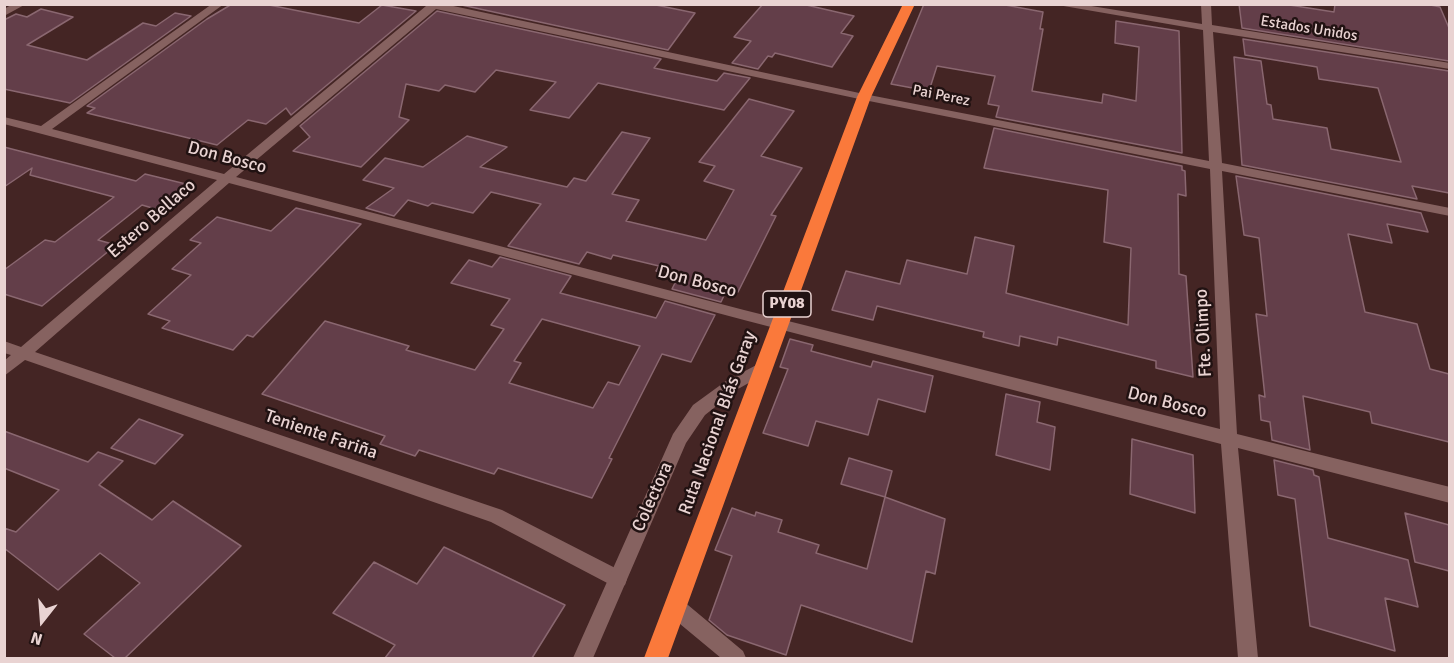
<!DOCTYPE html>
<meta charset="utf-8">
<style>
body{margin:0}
#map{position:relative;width:1454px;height:663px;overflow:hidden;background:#442524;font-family:Signika,sans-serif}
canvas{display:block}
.frame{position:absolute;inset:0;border:6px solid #e9d3d2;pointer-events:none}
.north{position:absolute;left:12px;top:591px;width:60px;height:60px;-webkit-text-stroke:4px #211212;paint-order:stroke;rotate:197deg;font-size:16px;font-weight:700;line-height:24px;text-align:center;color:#e9d3d2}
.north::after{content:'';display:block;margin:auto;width:21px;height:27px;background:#e9d3d2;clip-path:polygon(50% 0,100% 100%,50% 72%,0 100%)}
</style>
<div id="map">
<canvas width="1454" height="663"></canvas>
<div class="frame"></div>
<div class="north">N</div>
</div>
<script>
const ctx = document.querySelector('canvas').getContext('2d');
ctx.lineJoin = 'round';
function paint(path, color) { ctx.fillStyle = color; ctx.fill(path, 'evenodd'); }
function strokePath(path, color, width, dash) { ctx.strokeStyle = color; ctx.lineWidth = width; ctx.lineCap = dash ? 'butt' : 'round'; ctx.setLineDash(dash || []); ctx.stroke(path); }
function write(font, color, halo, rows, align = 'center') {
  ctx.font = font + ' Signika,sans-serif'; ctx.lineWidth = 5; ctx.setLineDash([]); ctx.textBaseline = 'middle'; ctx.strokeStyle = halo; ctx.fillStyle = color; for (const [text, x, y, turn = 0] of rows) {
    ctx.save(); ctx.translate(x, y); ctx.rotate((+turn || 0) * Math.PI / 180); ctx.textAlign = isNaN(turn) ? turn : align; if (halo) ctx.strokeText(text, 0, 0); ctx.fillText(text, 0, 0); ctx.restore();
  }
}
const building = new Path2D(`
 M 232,4 L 264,4 L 359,23 L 382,5 L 416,11 L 291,115 L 286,108 L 266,124 L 248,120 L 217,145 L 87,113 L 95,108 L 87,106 L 207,19 Z
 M 457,4 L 651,4 L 695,13 L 668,50 Z
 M 763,4 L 802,4 L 854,16 L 841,33 L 853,36 L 832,67 L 775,53 L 772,57 L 768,56 L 758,69 L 732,63 L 751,41 L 734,37 Z
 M 924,4 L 1000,4 L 1043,12 L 1040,29 L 1043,29 L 1032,91 L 1102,103 L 1103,94 L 1136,101 L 1139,47 L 1115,43 L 1116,21 L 1179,31 L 1182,153 L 996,117 L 999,106 L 988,104 L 995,76 L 937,66 L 929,91 L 891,84 Z
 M 1239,4 L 1283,4 L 1334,12 L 1335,4 L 1426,4 L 1440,7 L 1449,28 L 1449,61 L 1242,28 Z
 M 41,9 L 73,17 L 27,45 L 87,60 L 143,23 L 156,26 L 175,13 L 191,16 L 70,103 L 4,89 L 4,20 L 16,14 L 27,17 Z
 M 437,11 L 661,59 L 654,68 L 717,81 L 724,73 L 750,78 L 724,110 L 598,83 L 569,118 L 530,110 L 556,82 L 496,70 L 475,92 L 445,85 L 439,91 L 406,84 L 399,117 L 409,120 L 361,167 L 293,151 L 310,137 L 300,126 Z
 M 1243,39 L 1449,71 L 1449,193 L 1412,186 L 1417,199 L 1242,165 L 1234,57 L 1261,61 L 1267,104 L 1271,105 L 1273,119 L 1327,128 L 1331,149 L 1401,162 L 1378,88 L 1319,79 L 1317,67 L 1245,55 Z
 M 749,99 L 794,111 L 761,156 L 802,168 L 771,215 L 776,216 L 738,292 L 727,289 L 721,302 L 672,289 L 678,277 L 656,271 L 659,266 L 613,255 L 611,259 L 587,252 L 579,264 L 508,246 L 541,204 L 491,192 L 473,213 L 432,203 L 428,206 L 408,200 L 394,216 L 366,208 L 394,188 L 363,180 L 385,158 L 423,167 L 467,136 L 507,147 L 480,167 L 567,187 L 574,178 L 586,181 L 622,132 L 650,138 L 612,194 L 639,200 L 626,221 L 706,240 L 734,190 L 704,181 L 715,166 L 699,162 Z
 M 994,128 L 1182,166 L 1182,170 L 1185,171 L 1186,196 L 1178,194 L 1179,274 L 1186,276 L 1193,377 L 1156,368 L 1156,361 L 1058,337 L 1057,345 L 1020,336 L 1019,346 L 983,337 L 984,332 L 877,306 L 873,320 L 832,310 L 846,271 L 900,284 L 907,260 L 967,274 L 975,237 L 1014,246 L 1006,293 L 1128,325 L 1131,248 L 1104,242 L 1108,190 L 984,168 Z
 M 4,147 L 136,181 L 145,174 L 190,185 L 159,210 L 142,205 L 98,240 L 116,245 L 42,306 L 4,294 L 4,270 L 45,240 L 55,242 L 114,197 L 30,175 L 32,168 L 4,187 Z
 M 1236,176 L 1421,213 L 1428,232 L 1387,224 L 1392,243 L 1348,234 L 1349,239 L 1365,312 L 1417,324 L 1430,369 L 1449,374 L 1449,442 L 1372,423 L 1370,412 L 1303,396 L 1310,450 L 1272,440 L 1270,422 L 1261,420 L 1259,395 L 1265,397 L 1256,314 L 1267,316 L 1259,238 L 1244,235 Z
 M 296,208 L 361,224 L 253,337 L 247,335 L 233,350 L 162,328 L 170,321 L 148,314 L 191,275 L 172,269 L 201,243 L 190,240 L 217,217 L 271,231 Z
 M 500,257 L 571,276 L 560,293 L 656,318 L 665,301 L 715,315 L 691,362 L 662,354 L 609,458 L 612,459 L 592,498 L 498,468 L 494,474 L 419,450 L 415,456 L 380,444 L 385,436 L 262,394 L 325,321 L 409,346 L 406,350 L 475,370 L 504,329 L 491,325 L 510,299 L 451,283 L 469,260 L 492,267 ZM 542,319 L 640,346 L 619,385 L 608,382 L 593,408 L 509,383 L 521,363 L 514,361 Z
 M 790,339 L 813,345 L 811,351 L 871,367 L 873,361 L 933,376 L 925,412 L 878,399 L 868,435 L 816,421 L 808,446 L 763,433 L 788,369 L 780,367 Z
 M 1006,394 L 1040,402 L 1037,422 L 1055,427 L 1050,470 L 996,455 Z
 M 139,419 L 183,435 L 155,464 L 111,448 Z
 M 4,431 L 88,462 L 98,452 L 123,461 L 99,485 L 152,520 L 173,501 L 241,546 L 125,658 L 115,658 L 84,634 L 140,583 L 100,553 L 58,590 L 4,548 L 4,528 L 16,532 L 59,490 L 4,468 Z
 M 1132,439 L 1193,455 L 1195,513 L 1130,494 Z
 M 849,458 L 892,471 L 885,497 L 841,484 Z
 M 1274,460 L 1313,470 L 1314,475 L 1319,477 L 1328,538 L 1408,560 L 1418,607 L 1385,598 L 1395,651 L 1310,626 L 1295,499 L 1278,495 Z
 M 885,497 L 945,519 L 935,574 L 926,571 L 912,642 L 801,605 L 786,655 L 727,635 L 709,620 L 732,556 L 715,550 L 732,508 L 755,516 L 756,512 L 782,520 L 778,532 L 819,545 L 816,553 L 867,569 Z
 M 1405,513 L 1449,525 L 1449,571 L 1415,562 Z
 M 444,547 L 565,605 L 532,658 L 385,658 L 395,645 L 333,613 L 374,562 L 417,584 Z`);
paint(building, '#633e49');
strokePath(building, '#8a6770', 1.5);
paint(new Path2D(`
 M 13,4 L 26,4 L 4,16 L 4,9 Z
 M 212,4 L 224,4 L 52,129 L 224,174 L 426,6 L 423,4 L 444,4 L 864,94 L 1209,161 L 1203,30 L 1052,4 L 1079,4 L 1202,24 L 1201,4 L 1211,4 L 1212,25 L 1450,63 L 1450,69 L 1213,32 L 1222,163 L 1450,208 L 1450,216 L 1222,171 L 1237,434 L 1450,487 L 1450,503 L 1238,448 L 1258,658 L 1238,658 L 1221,444 L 744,320 L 229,183 L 35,352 L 502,510 L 625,573 L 627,579 L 625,585 L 618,588 L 611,585 L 491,522 L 25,360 L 4,376 L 4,361 L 11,355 L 4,353 L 4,341 L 21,347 L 217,180 L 4,124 L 4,117 L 41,126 ZM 436,9 L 864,100 L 1210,169 L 1220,429 L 744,310 L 236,177 Z
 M 675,598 L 682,600 L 743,651 L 746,658 L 721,658 L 668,614 L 665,607 L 668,600 Z`), '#866260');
paint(new Path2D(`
 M 764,361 L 770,363 L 772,367 L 770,371 L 738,389 L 705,415 L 686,443 L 593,658 L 573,658 L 673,434 L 693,405 L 726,381 Z`), '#866260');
paint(new Path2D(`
 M 903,4 L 915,4 L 871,97 L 668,658 L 644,658 L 857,97 Z`), '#fa793b');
write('15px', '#e9d3d2', '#211212', [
 ["Estados Unidos",1309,29,9],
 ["Pai Perez",941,96,11]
]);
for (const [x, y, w] of [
 [787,304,48]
]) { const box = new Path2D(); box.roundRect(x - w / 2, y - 13, w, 26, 4.5); ctx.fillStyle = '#211212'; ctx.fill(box); strokePath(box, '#e9d3d2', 1.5); }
write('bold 16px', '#e9d3d2', null, [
 ["PY08",787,304]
]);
write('18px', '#e9d3d2', '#211212', [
 ["Don Bosco",227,158,15],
 ["Estero Bellaco",152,219,-41],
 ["Don Bosco",697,282,15],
 ["Fte. Olimpo",1204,333,-93],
 ["Don Bosco",1167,403,14],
 ["Ruta Nacional Blás Garay",718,423,-70],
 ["Teniente Fariña",321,435,19],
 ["Colectora",653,497,-66]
]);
</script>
